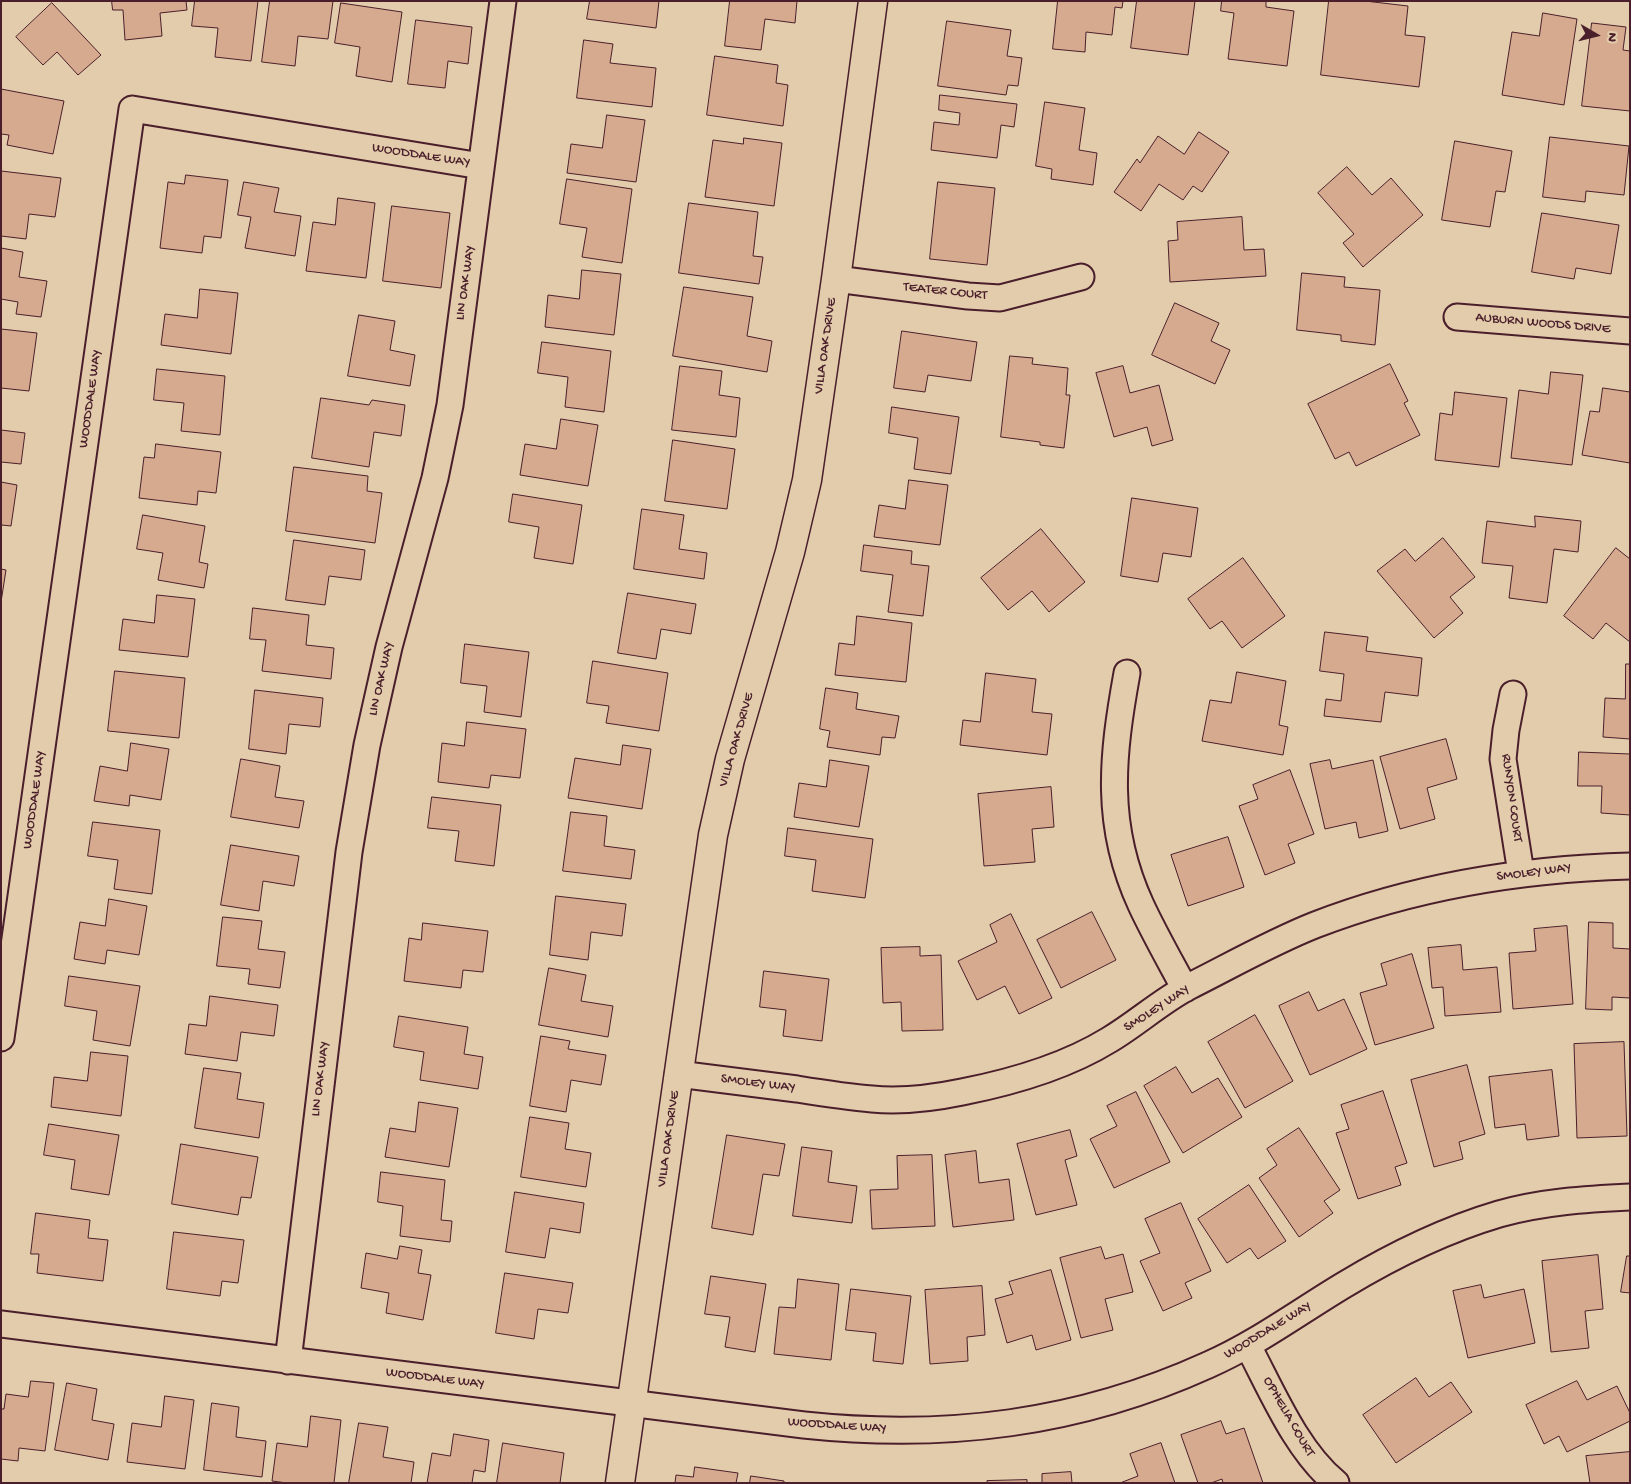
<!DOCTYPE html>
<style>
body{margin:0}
#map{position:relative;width:1631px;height:1484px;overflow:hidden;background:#e2ccab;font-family:"Gochi Hand",sans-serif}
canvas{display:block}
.frame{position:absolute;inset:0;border:2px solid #4a1f2b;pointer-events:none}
.north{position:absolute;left:1571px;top:10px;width:50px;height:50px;-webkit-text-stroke:4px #e2ccab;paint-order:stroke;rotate:98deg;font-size:14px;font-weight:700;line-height:20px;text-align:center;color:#4a1f2b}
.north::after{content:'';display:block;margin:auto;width:18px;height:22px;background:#4a1f2b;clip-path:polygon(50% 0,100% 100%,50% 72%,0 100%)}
</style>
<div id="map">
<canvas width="1631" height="1484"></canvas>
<div class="frame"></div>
<div class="north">N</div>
</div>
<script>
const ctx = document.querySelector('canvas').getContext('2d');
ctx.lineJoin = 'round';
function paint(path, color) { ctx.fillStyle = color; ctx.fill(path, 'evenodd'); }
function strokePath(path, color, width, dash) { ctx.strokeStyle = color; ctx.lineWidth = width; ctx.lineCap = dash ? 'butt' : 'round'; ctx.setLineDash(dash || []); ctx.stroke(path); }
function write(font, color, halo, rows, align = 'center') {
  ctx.font = font + ' "Gochi Hand",sans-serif'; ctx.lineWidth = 4.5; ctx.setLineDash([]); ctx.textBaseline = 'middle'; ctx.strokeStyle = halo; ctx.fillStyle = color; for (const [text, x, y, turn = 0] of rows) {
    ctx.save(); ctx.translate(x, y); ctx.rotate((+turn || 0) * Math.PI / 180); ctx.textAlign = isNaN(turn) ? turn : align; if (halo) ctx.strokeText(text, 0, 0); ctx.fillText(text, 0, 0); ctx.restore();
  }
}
const building = new Path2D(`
 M 112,1 L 186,1 L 187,10 L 160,13 L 162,36 L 125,40 L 123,10 L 113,10 Z
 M 195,1 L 258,1 L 251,61 L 215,57 L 218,28 L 192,26 Z
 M 270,1 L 333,1 L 328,39 L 298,36 L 295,66 L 262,62 Z
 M 590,1 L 659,1 L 656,28 L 587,19 Z
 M 730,1 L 797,1 L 795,23 L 765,19 L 761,50 L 725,46 Z
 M 1058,1 L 1123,1 L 1122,8 L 1115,7 L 1112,35 L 1086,32 L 1085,52 L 1053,49 Z
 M 1137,1 L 1195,1 L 1188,55 L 1131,48 Z
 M 1222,1 L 1266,1 L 1266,7 L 1294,11 L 1287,66 L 1228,59 L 1234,13 L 1221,11 Z
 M 1329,1 L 1365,1 L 1408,6 L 1405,35 L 1425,37 L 1419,87 L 1321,75 Z
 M 52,3 L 101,55 L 78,75 L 57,52 L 43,65 L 16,37 Z
 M 341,3 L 402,12 L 392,82 L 356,76 L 360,47 L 335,43 Z
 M 1543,13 L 1577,19 L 1564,105 L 1502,95 L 1512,32 L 1539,36 Z
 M 416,20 L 472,27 L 468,64 L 448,61 L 445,88 L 408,84 Z
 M 947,21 L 1011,30 L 1007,56 L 1022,58 L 1018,86 L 1008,85 L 1006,95 L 938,86 Z
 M 1592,23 L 1626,27 L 1623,50 L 1630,51 L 1630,111 L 1582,106 Z
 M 584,40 L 613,44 L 610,63 L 656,68 L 652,107 L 577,98 Z
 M 715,56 L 778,65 L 776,83 L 788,85 L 783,126 L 707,115 Z
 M 1,89 L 64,101 L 53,154 L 7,145 L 9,135 L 1,134 Z
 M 940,95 L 1017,104 L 1014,127 L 1001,125 L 997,158 L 931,150 L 934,122 L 959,125 L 960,113 L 939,110 Z
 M 1045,102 L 1085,108 L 1079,150 L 1097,153 L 1093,185 L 1051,179 L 1052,169 L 1036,166 Z
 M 607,115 L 645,120 L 636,182 L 567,173 L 571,144 L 602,148 Z
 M 1199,132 L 1229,152 L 1202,192 L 1193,186 L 1183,200 L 1159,184 L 1141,211 L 1114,192 L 1137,159 L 1140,163 L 1158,136 L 1184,154 Z
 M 1550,137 L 1629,146 L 1624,195 L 1586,191 L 1585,202 L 1543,197 Z
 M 744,138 L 782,143 L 774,206 L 705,197 L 713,140 L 743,144 Z
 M 1455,141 L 1512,151 L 1505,192 L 1496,191 L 1490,227 L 1442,220 Z
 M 1347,167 L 1372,195 L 1391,178 L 1423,215 L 1363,267 L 1343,243 L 1354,234 L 1318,193 Z
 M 1,171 L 61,178 L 55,217 L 29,214 L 26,239 L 1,236 Z
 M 186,175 L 228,180 L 221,238 L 204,236 L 202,253 L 160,248 L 168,182 L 184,184 Z
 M 567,179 L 632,189 L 622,263 L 582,257 L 587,228 L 560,224 Z
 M 244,182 L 279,188 L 274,212 L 301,216 L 295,256 L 245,248 L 251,217 L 238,215 Z
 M 938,182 L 995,188 L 987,265 L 930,259 Z
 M 338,198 L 375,203 L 366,278 L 306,271 L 313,222 L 335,225 Z
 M 689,203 L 758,212 L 753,256 L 763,257 L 759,284 L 679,273 Z
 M 392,206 L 450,213 L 441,288 L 383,281 Z
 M 1542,213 L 1619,225 L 1611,274 L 1576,268 L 1574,279 L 1532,272 Z
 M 1242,217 L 1244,250 L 1264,249 L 1266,276 L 1170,282 L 1168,241 L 1178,240 L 1177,222 Z
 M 1,248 L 23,252 L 19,277 L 47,281 L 41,317 L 16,314 L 18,302 L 1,299 Z
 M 582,270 L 621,274 L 614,335 L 545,327 L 548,295 L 579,299 Z
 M 1302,273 L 1345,277 L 1344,287 L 1380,290 L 1375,345 L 1341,341 L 1341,335 L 1297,330 Z
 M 684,287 L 753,297 L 747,336 L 772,341 L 767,372 L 673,356 Z
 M 200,289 L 238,293 L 231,354 L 161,345 L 165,314 L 197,318 Z
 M 1175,303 L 1219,323 L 1211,341 L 1230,350 L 1215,384 L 1152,355 Z
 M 359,315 L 395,321 L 390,350 L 415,355 L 410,386 L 348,376 Z
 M 1,329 L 37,333 L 29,391 L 1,388 Z
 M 902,331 L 977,342 L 971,381 L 928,375 L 925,392 L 894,388 Z
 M 542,342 L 611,351 L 604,412 L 565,407 L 568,377 L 538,373 Z
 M 1010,356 L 1033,358 L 1032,364 L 1068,368 L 1066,395 L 1070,395 L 1064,448 L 1040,445 L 1040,442 L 1001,437 Z
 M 1390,364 L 1408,401 L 1404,403 L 1420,435 L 1356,466 L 1349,452 L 1335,459 L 1308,404 Z
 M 680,366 L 722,371 L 719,395 L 740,398 L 736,437 L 672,430 Z
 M 1123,366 L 1130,393 L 1159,385 L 1173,440 L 1152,446 L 1147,427 L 1114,437 L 1096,373 Z
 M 157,369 L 225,376 L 220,435 L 181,431 L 184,403 L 154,400 Z
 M 1551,372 L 1583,375 L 1572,465 L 1511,458 L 1519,390 L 1548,394 Z
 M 1603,388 L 1630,392 L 1630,463 L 1582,455 L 1590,411 L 1599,412 Z
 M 1455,392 L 1507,398 L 1499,467 L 1435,460 L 1440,413 L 1452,415 Z
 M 321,398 L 369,405 L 372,400 L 405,405 L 401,436 L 374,432 L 369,467 L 312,458 Z
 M 892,407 L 959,417 L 951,474 L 914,469 L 918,438 L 889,433 Z
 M 561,419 L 598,425 L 588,486 L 520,475 L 525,444 L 556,449 Z
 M 1,430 L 25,433 L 21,464 L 1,462 Z
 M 673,440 L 735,449 L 727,509 L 665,501 Z
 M 156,444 L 221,452 L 216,493 L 198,491 L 197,505 L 139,498 L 144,457 L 154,458 Z
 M 294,467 L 368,476 L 367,491 L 382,493 L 375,543 L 286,531 Z
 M 909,480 L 948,485 L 940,545 L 874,537 L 879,505 L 905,509 Z
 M 1,482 L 17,485 L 11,526 L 2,525 L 1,528 Z
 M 513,494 L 582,505 L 573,564 L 534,558 L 539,527 L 509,522 Z
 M 1132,498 L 1198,508 L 1191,557 L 1163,553 L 1158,582 L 1121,576 Z
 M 642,509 L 684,515 L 679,549 L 707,553 L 704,579 L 634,569 Z
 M 143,515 L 205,526 L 199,562 L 208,564 L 204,588 L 158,580 L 163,553 L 137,549 Z
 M 1535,516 L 1581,521 L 1578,552 L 1554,549 L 1547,603 L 1509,598 L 1513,566 L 1482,563 L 1487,521 L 1535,527 Z
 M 1041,529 L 1085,582 L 1049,612 L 1032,591 L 1008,610 L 981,578 Z
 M 1443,538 L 1475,577 L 1450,597 L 1463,613 L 1434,638 L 1377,571 L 1405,549 L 1415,561 Z
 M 294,540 L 365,550 L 361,580 L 329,576 L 325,605 L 286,600 Z
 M 864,545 L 912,551 L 911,564 L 929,566 L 923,616 L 888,612 L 893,575 L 861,571 Z
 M 1616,548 L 1630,559 L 1630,642 L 1606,623 L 1593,639 L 1564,616 Z
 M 1243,558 L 1285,616 L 1242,648 L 1222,621 L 1210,629 L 1188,599 Z
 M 1,569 L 6,570 L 1,602 Z
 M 628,593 L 696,604 L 691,634 L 661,629 L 656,659 L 618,653 Z
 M 157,595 L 195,599 L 188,657 L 119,650 L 123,619 L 154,623 Z
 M 253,608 L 309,615 L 306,645 L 334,648 L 331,679 L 262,671 L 266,640 L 250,639 Z
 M 857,616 L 912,623 L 906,682 L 835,675 L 839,643 L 854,645 Z
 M 1325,632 L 1368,637 L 1366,651 L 1422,658 L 1418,696 L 1385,692 L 1381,722 L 1324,716 L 1326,699 L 1341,701 L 1344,674 L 1320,671 Z
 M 465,644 L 529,652 L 521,717 L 484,712 L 487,686 L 461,683 Z
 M 593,661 L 668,673 L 659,731 L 606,723 L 609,706 L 587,703 Z
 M 1626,664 L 1630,664 L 1630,739 L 1603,737 L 1605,698 L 1625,699 Z
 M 115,671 L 185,678 L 179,738 L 108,731 Z
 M 1237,672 L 1286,681 L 1279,725 L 1288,727 L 1283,755 L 1202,741 L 1210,700 L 1231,703 Z
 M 986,673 L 1036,679 L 1032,712 L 1052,714 L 1047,755 L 960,745 L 963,720 L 980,722 Z
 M 826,688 L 858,693 L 856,709 L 899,716 L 895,738 L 882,737 L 880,755 L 827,747 L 830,731 L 820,729 Z
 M 255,690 L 323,698 L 320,727 L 289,724 L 286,754 L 249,749 Z
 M 467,722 L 526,729 L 520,778 L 491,775 L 489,788 L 438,782 L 442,743 L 464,746 Z
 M 1446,739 L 1457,779 L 1427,788 L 1435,819 L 1400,829 L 1380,757 Z
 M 131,743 L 169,749 L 161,800 L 130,795 L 129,806 L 94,801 L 100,766 L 127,771 Z
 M 623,745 L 651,749 L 642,809 L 568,798 L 575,758 L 620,765 Z
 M 1579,752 L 1630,754 L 1630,815 L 1601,813 L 1602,786 L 1578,786 Z
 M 241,759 L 280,766 L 275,797 L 304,801 L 299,828 L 231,817 Z
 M 830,760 L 869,766 L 859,827 L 794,817 L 799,783 L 826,787 Z
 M 1330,760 L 1332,769 L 1373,760 L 1388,831 L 1359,838 L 1356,822 L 1325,829 L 1310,764 Z
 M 1290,770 L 1314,834 L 1288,844 L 1295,863 L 1265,875 L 1239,806 L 1258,799 L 1253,785 Z
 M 1051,787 L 1054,827 L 1032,829 L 1035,862 L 984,866 L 978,794 Z
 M 432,797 L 501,805 L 494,866 L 455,861 L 459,831 L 428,828 Z
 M 571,812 L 607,816 L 604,846 L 635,850 L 631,879 L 563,871 Z
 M 93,822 L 160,830 L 152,894 L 114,889 L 118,860 L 88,856 Z
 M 788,828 L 873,839 L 865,898 L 812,891 L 816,860 L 785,856 Z
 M 1228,837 L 1244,887 L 1188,906 L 1171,855 Z
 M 231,845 L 299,856 L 294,886 L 263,881 L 259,911 L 221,905 Z
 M 556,896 L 626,904 L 622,936 L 591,932 L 588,960 L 550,955 Z
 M 109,899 L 147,906 L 139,955 L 107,950 L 105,964 L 74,959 L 80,922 L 105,926 Z
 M 1092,912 L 1116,960 L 1061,988 L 1037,940 Z
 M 1011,914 L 1052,998 L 1019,1014 L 1005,986 L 977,1000 L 958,961 L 997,942 L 990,925 Z
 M 223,917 L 262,921 L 258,949 L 285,952 L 280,988 L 248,984 L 250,969 L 217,966 Z
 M 1589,922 L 1613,923 L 1613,948 L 1630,949 L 1630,998 L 1612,997 L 1612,1010 L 1586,1009 Z
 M 423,923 L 488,931 L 483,972 L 463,970 L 461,988 L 404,981 L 409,938 L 421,940 Z
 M 1567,926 L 1573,1004 L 1513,1009 L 1509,953 L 1536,951 L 1534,929 Z
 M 1461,945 L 1463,970 L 1497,967 L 1501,1012 L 1445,1016 L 1443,987 L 1432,988 L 1428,948 Z
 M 920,947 L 920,956 L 941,955 L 943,1030 L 902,1031 L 901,1002 L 883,1003 L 881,948 Z
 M 1412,954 L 1434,1028 L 1375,1045 L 1360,993 L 1387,985 L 1381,964 Z
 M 549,968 L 586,975 L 581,1001 L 613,1006 L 608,1037 L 539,1025 Z
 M 764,971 L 829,979 L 822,1041 L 783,1036 L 786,1010 L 760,1007 Z
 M 69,976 L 140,986 L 130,1046 L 93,1040 L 97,1011 L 65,1006 Z
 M 1309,992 L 1318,1011 L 1344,999 L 1367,1049 L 1310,1075 L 1279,1006 Z
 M 210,996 L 278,1005 L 274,1036 L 241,1032 L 237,1061 L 185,1054 L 189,1024 L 206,1026 Z
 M 1255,1015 L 1293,1081 L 1245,1108 L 1208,1042 Z
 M 399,1016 L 468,1027 L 464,1054 L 483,1057 L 478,1089 L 420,1080 L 424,1052 L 394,1047 Z
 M 541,1036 L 570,1041 L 568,1049 L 606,1055 L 601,1085 L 571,1080 L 566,1112 L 530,1106 Z
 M 1624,1042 L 1627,1136 L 1577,1138 L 1574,1044 Z
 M 91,1052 L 128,1056 L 121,1116 L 51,1107 L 54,1077 L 87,1081 Z
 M 1467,1065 L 1485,1134 L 1459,1142 L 1463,1159 L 1434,1167 L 1411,1080 Z
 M 1176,1067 L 1192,1093 L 1218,1078 L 1242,1117 L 1183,1153 L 1144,1086 Z
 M 204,1068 L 241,1073 L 237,1099 L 264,1103 L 259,1138 L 195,1128 Z
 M 1552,1070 L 1559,1136 L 1527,1140 L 1525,1124 L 1495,1128 L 1489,1077 Z
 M 1383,1091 L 1407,1163 L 1395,1167 L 1401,1185 L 1358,1199 L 1336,1133 L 1349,1129 L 1341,1105 Z
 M 1136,1092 L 1170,1162 L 1114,1188 L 1090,1139 L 1117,1126 L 1107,1106 Z
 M 419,1102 L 458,1108 L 449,1167 L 385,1157 L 390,1128 L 415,1132 Z
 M 530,1117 L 569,1123 L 565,1149 L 591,1153 L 586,1187 L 521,1177 Z
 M 49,1124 L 119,1135 L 109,1195 L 71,1189 L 75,1160 L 44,1155 Z
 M 1299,1128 L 1340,1190 L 1324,1201 L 1333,1213 L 1299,1237 L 1259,1178 L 1277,1165 L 1267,1149 Z
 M 1070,1130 L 1077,1156 L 1065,1160 L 1077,1205 L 1036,1215 L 1017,1144 Z
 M 727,1135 L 785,1144 L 779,1176 L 763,1174 L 753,1235 L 712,1228 Z
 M 181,1144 L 258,1157 L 251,1198 L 241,1197 L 238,1215 L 172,1204 Z
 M 802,1147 L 832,1151 L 828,1182 L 857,1186 L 852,1223 L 793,1216 Z
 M 976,1151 L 979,1183 L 1009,1179 L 1014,1220 L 953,1227 L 945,1155 Z
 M 932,1155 L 935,1226 L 872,1229 L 870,1190 L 898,1189 L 897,1156 Z
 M 381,1172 L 445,1180 L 441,1220 L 452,1221 L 450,1242 L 400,1236 L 403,1206 L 378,1202 Z
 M 1249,1185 L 1286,1241 L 1258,1259 L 1250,1248 L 1227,1263 L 1198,1219 Z
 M 515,1192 L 584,1203 L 580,1233 L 550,1228 L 545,1258 L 506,1252 Z
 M 1181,1203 L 1211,1271 L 1185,1283 L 1192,1298 L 1163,1311 L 1140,1261 L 1160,1253 L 1145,1219 Z
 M 36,1213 L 90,1220 L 88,1238 L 108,1240 L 103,1281 L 37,1273 L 39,1254 L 31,1254 Z
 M 174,1232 L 244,1240 L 238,1283 L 222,1281 L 220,1296 L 167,1289 Z
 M 400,1246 L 422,1250 L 418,1273 L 431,1275 L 423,1320 L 386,1313 L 389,1293 L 361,1288 L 366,1253 L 397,1259 Z
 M 1101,1247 L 1105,1259 L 1123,1254 L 1133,1292 L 1105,1299 L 1113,1330 L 1081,1338 L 1060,1258 Z
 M 1598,1255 L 1603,1309 L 1585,1311 L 1589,1348 L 1551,1352 L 1542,1261 Z
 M 1627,1256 L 1630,1256 L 1630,1293 L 1621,1292 Z
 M 1051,1270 L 1071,1340 L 1036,1350 L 1032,1335 L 1007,1343 L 995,1299 L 1013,1294 L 1009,1282 Z
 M 505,1273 L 573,1283 L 568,1313 L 538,1309 L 534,1339 L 496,1333 Z
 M 711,1276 L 766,1284 L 755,1352 L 725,1347 L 730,1317 L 705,1314 Z
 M 798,1279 L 839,1284 L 831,1360 L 774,1354 L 779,1307 L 795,1308 Z
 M 1481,1285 L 1484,1298 L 1524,1289 L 1535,1343 L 1468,1358 L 1453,1291 Z
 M 982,1286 L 985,1335 L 967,1337 L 968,1361 L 930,1364 L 925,1290 Z
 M 851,1289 L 911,1296 L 903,1364 L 873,1361 L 876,1333 L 846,1330 Z
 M 1416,1378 L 1429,1397 L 1451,1382 L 1472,1412 L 1396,1463 L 1363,1415 Z
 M 31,1381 L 54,1383 L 45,1451 L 19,1448 L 18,1461 L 1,1459 L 1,1409 L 4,1409 L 6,1394 L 28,1397 Z
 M 1577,1381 L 1587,1400 L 1617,1386 L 1630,1413 L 1630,1421 L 1567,1452 L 1559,1436 L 1544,1444 L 1526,1405 Z
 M 67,1383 L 97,1389 L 92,1420 L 114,1424 L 108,1460 L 55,1450 Z
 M 165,1396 L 194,1400 L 185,1469 L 127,1462 L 132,1423 L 161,1427 Z
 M 212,1403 L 239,1407 L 236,1437 L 266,1441 L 262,1477 L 204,1470 Z
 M 311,1416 L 341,1420 L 334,1483 L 287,1483 L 272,1481 L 277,1443 L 307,1447 Z
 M 1221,1421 L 1226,1434 L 1244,1428 L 1263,1483 L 1223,1483 L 1222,1479 L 1211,1483 L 1198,1483 L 1181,1435 Z
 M 359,1423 L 388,1427 L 383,1457 L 414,1462 L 411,1483 L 349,1483 Z
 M 454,1434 L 489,1440 L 485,1472 L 474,1470 L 472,1483 L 427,1483 L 432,1453 L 450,1456 Z
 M 503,1443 L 564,1453 L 560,1483 L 497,1483 Z
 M 1161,1443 L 1175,1483 L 1120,1483 L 1138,1476 L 1130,1454 Z
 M 1630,1452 L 1630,1483 L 1590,1483 L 1586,1456 Z
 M 695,1467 L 738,1473 L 736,1483 L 675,1483 L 676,1475 L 693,1477 Z
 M 1071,1472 L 1072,1483 L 1042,1483 L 1042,1474 Z
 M 751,1476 L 784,1481 L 784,1483 L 750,1483 Z
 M 1027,1480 L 1027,1483 L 987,1483 L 987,1481 Z`);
paint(building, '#d6aa8e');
strokePath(building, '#4a1f2b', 1);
const minor = new Path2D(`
 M 836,279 L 968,296 L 1000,298 L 1081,277
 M 1457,317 L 1630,331
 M 1127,673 C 1112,756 1104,825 1141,905 C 1154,933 1170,961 1185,989
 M 1513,694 L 1506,730 L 1503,759 L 1521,873
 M 1,1038 L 132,109 L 481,166
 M 678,1074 C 718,1079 758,1084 797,1089 C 822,1093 847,1097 872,1099 C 902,1102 933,1098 962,1092 C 1013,1082 1065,1067 1109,1040 C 1136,1024 1160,1002 1188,987 C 1230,966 1272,942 1315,925 C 1416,886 1522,869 1630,866
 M 1,1324 L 804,1425 C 946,1440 1078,1424 1208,1365 C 1256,1344 1299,1312 1344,1285 C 1392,1256 1445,1230 1499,1214 C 1541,1202 1586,1199 1630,1197
 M 1248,1346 C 1272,1391 1296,1450 1336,1483
 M 288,1361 L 349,852 L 367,745 L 389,647 L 435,478 L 450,405 L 503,1`);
const tertiary = new Path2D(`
 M 620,1483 L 713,835 L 730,759 L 790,552 L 807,480 L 836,279 L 873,1`);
strokePath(minor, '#4a1f2b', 29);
strokePath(tertiary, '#4a1f2b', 31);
strokePath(minor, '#e2ccab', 25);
strokePath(tertiary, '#e2ccab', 28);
write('14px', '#4a1f2b', '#e2ccab', [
 ["WOODDALE WAY",421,156,9],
 ["LIN OAK WAY",466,283,-82],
 ["TEATER COURT",945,292,6],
 ["AUBURN WOODS DRIVE",1543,324,5],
 ["VILLA OAK DRIVE",826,346,-82],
 ["WOODDALE WAY",91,399,-82],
 ["LIN OAK WAY",382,679,-77],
 ["VILLA OAK DRIVE",737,740,-74],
 ["RUNYON COURT",1511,798,82],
 ["WOODDALE WAY",35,800,-82],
 ["SMOLEY WAY",1534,873,-7],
 ["SMOLEY WAY",1157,1009,-33],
 ["LIN OAK WAY",321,1079,-83],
 ["SMOLEY WAY",758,1084,7],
 ["VILLA OAK DRIVE",669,1139,-82],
 ["WOODDALE WAY",1268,1331,-31],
 ["WOODDALE WAY",435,1379,7],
 ["OPHELIA COURT",1288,1417,60],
 ["WOODDALE WAY",837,1426,4]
]);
</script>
